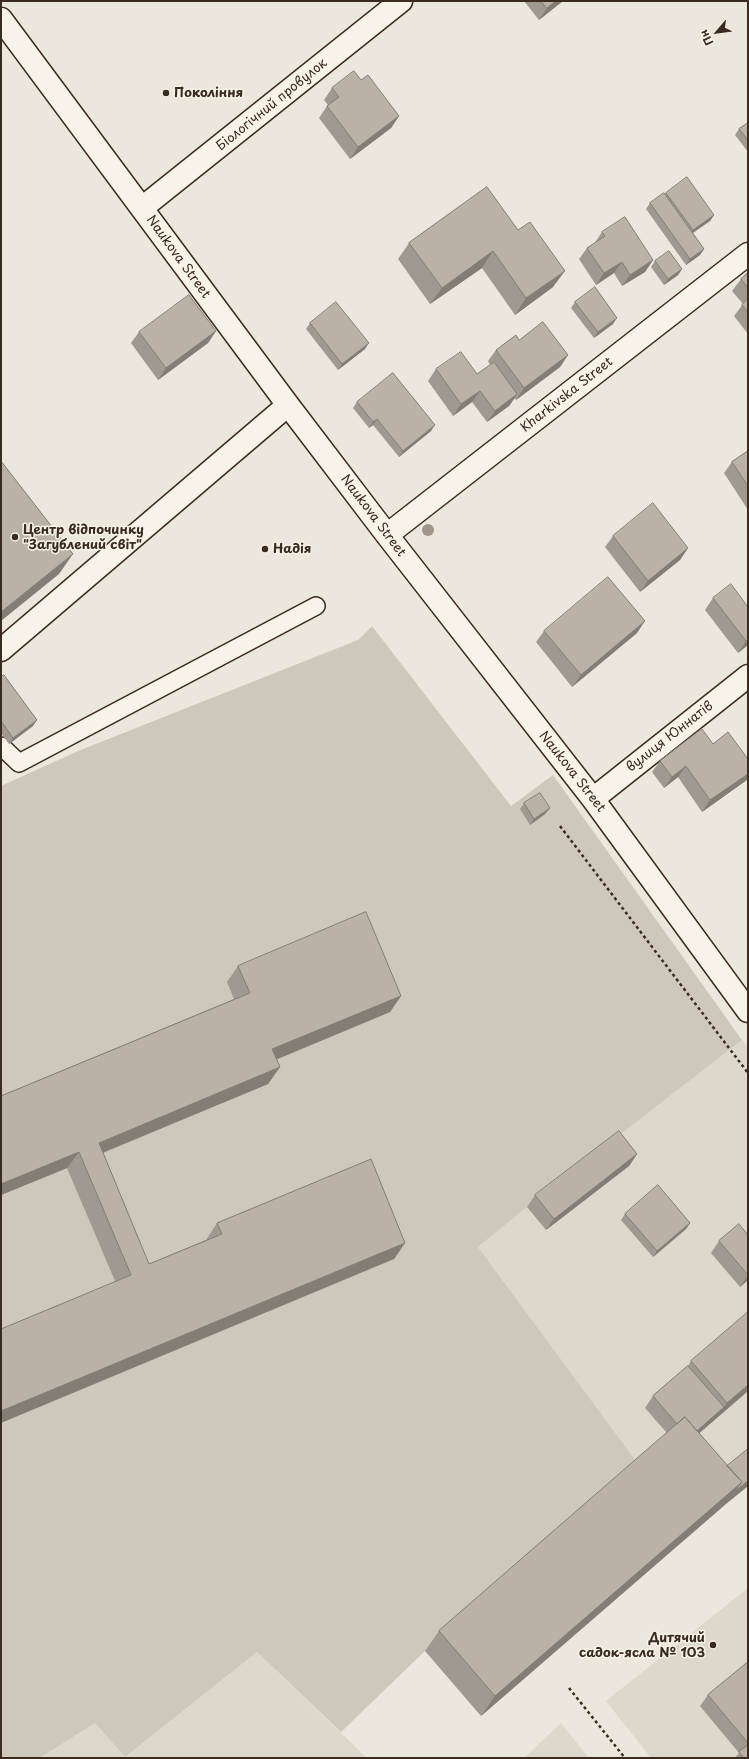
<!DOCTYPE html>
<meta charset="utf-8">
<style>
body{margin:0}
#map{position:relative;width:749px;height:1759px;overflow:hidden;background:#ece7dc;font-family:"Playpen Sans",sans-serif}
canvas{display:block}
.frame{position:absolute;inset:0;border:2px solid #3b2a1e;pointer-events:none}
.north{position:absolute;left:697px;top:12px;width:40px;height:40px;-webkit-text-stroke:3px #f7f3e8;paint-order:stroke;rotate:242deg;font-size:11px;font-weight:700;line-height:16px;text-align:center;color:#3b2a1e}
.north::after{content:'';display:block;margin:auto;width:14px;height:18px;background:#3b2a1e;clip-path:polygon(50% 0,100% 100%,50% 72%,0 100%)}
</style>
<div id="map">
<canvas width="749" height="1759"></canvas>
<div class="frame"></div>
<div class="north">Пн</div>
</div>
<script>
const ctx = document.querySelector('canvas').getContext('2d');
ctx.lineJoin = 'round';
function paint(path, color) { ctx.fillStyle = color; ctx.fill(path, 'evenodd'); }
function strokePath(path, color, width, dash) { ctx.strokeStyle = color; ctx.lineWidth = width; ctx.lineCap = dash ? 'butt' : 'round'; ctx.setLineDash(dash || []); ctx.stroke(path); }
function write(font, color, halo, rows, align = 'center') {
  ctx.font = font + ' "Playpen Sans",sans-serif'; ctx.lineWidth = 3; ctx.setLineDash([]); ctx.textBaseline = 'middle'; ctx.strokeStyle = halo; ctx.fillStyle = color; for (const [text, x, y, turn = 0] of rows) {
    ctx.save(); ctx.translate(x, y); ctx.rotate((+turn || 0) * Math.PI / 180); ctx.textAlign = isNaN(turn) ? turn : align; if (halo) ctx.strokeText(text, 0, 0); ctx.fillText(text, 0, 0); ctx.restore();
  }
}
paint(new Path2D(`
 M 742,1040 L 748,1048 L 748,1486 L 727,1503 L 710,1484 L 639,1465 L 478,1247 L 527,1207 Z
 M 748,1588 L 748,1758 L 651,1758 L 606,1701 Z
 M 257,1652 L 367,1758 L 40,1758 L 95,1723 L 125,1757 Z
 M 561,1723 L 589,1758 L 524,1758 Z`), '#ddd7cc');
paint(new Path2D(`
 M 372,626 L 511,806 L 553,775 L 742,1040 L 527,1207 L 478,1247 L 639,1465 L 425,1651 L 341,1732 L 257,1652 L 125,1757 L 95,1723 L 40,1758 L 1,1758 L 1,786 L 78,751 L 358,640 Z`), '#cec8bc');
const service = new Path2D(`
 M 1,746 L 19,763 L 316,606`);
const minor = new Path2D(`
 M 1,19 L 288,405 L 387,535 L 593,799 L 748,1011
 M 142,208 L 401,1
 M 387,535 L 748,254
 M 1,650 L 288,405
 M 593,799 L 748,676`);
strokePath(service, '#3b2a1e', 20);
strokePath(minor, '#3b2a1e', 25);
strokePath(new Path2D(`
 M 560,826 L 748,1073
 M 569,1688 L 625,1758`), '#3b2a1e', 2.5, [3, 3]);
strokePath(service, '#f7f3e8', 17);
strokePath(minor, '#f7f3e8', 22);
ctx.fillStyle = '#9f958a';
for (const [x, y] of [
 [428,530]
]) { ctx.beginPath(); ctx.arc(x, y, 6, 0, 2 * Math.PI); ctx.fill(); }
paint(new Path2D(`
 M 524,1 L 563,1 L 539,20 Z
 M 361,80 L 399,116 L 391,128 L 350,159 L 319,118 L 327,106 L 328,105 L 324,100 L 332,88 Z
 M 748,123 L 748,152 L 735,135 L 739,129 Z
 M 487,187 L 553,287 L 515,315 L 482,268 L 430,304 L 398,259 L 409,243 Z
 M 666,193 L 714,215 L 710,221 L 693,233 L 704,249 L 700,255 L 686,265 L 646,209 L 650,203 L 665,194 Z
 M 602,232 L 653,260 L 645,272 L 622,286 L 614,273 L 596,285 L 579,259 L 587,248 L 594,244 Z
 M 655,261 L 682,269 L 678,275 L 664,285 L 651,267 Z
 M 748,273 L 748,334 L 734,316 L 743,304 L 732,291 L 741,279 Z
 M 575,302 L 613,324 L 594,338 L 571,308 Z
 M 310,323 L 365,349 L 338,370 L 306,329 Z
 M 216,331 L 208,343 L 158,380 L 131,343 L 139,332 Z
 M 519,340 L 568,355 L 560,367 L 516,400 L 515,398 L 509,406 L 487,422 L 472,402 L 453,416 L 428,381 L 436,369 L 477,374 L 490,365 L 488,361 L 496,350 Z
 M 357,402 L 431,431 L 399,457 L 373,425 L 369,428 L 353,408 Z
 M 748,451 L 748,510 L 724,473 L 732,462 Z
 M 613,536 L 688,548 L 680,560 L 640,592 L 605,547 Z
 M 713,598 L 748,607 L 748,645 L 738,653 L 705,610 Z
 M 544,631 L 637,633 L 572,687 L 536,642 Z
 M 1,677 L 33,726 L 9,744 L 1,733 Z
 M 713,744 L 748,759 L 748,779 L 702,812 L 678,777 L 664,788 L 652,772 L 660,761 Z
 M 524,803 L 550,808 L 545,814 L 530,825 L 520,809 Z
 M 238,966 L 401,996 L 390,1012 L 276,1059 L 280,1067 L 268,1084 L 103,1153 L 149,1264 L 206,1240 L 217,1223 L 405,1243 L 394,1259 L 115,1281 L 67,1168 L 1,1195 L 1,1096 L 234,999 L 227,982 Z
 M 637,1154 L 629,1166 L 546,1230 L 527,1207 L 535,1195 Z
 M 625,1214 L 690,1223 L 686,1229 L 653,1257 L 621,1220 Z
 M 748,1235 L 748,1280 L 740,1287 L 711,1253 L 719,1241 Z
 M 691,1361 L 748,1391 L 699,1433 L 727,1466 L 748,1486 L 727,1503 L 481,1716 L 425,1651 L 439,1631 L 667,1433 L 645,1408 L 653,1396 L 688,1366 Z
 M 748,1662 L 748,1758 L 735,1758 L 739,1753 L 700,1706 L 708,1695 Z`), '#a09990');
paint(new Path2D(`
 M 556,1 L 563,1 L 539,20 L 547,8 Z
 M 399,116 L 391,128 L 350,159 L 358,147 Z
 M 714,215 L 710,221 L 688,236 L 693,230 Z
 M 704,249 L 700,255 L 686,265 L 690,259 Z
 M 493,251 L 482,268 L 430,304 L 442,288 Z
 M 653,260 L 645,272 L 622,286 L 630,275 Z
 M 622,262 L 614,273 L 596,285 L 604,273 Z
 M 682,269 L 678,275 L 664,285 L 668,279 Z
 M 565,271 L 553,287 L 515,315 L 526,298 Z
 M 617,318 L 613,324 L 594,338 L 598,332 Z
 M 216,331 L 208,343 L 158,380 L 166,368 Z
 M 369,343 L 365,349 L 338,370 L 342,364 Z
 M 568,355 L 560,367 L 516,400 L 524,388 Z
 M 480,391 L 472,402 L 453,416 L 461,404 Z
 M 517,394 L 509,406 L 487,422 L 495,411 Z
 M 377,419 L 373,425 L 369,428 L 373,422 Z
 M 435,425 L 431,431 L 399,457 L 403,451 Z
 M 688,548 L 680,560 L 640,592 L 648,581 Z
 M 73,554 L 59,574 L 1,621 L 1,612 Z
 M 645,621 L 637,633 L 572,687 L 581,675 Z
 M 748,640 L 748,645 L 738,653 L 746,641 Z
 M 37,720 L 33,726 L 9,744 L 13,738 Z
 M 686,766 L 678,777 L 664,788 L 672,777 Z
 M 748,774 L 748,779 L 747,780 L 702,812 L 710,800 Z
 M 550,808 L 545,814 L 530,825 L 534,819 Z
 M 401,996 L 390,1012 L 261,1066 L 272,1049 Z
 M 280,1067 L 268,1084 L 87,1159 L 99,1143 Z
 M 79,1152 L 67,1168 L 1,1195 L 1,1184 Z
 M 637,1154 L 629,1166 L 546,1230 L 554,1219 Z
 M 690,1223 L 686,1229 L 653,1257 L 657,1251 Z
 M 405,1243 L 394,1259 L 1,1423 L 1,1411 Z
 M 748,1276 L 748,1280 L 740,1287 Z
 M 748,1385 L 748,1391 L 681,1449 L 689,1438 L 724,1407 L 727,1403 Z
 M 748,1481 L 748,1486 L 727,1503 L 735,1491 Z
 M 742,1482 L 727,1503 L 481,1716 L 495,1696 Z`), '#827d75');
const building = new Path2D(`
 M 541,1 L 556,1 L 547,8 Z
 M 354,71 L 361,80 L 368,75 L 399,116 L 358,147 L 327,106 L 339,97 L 332,88 Z
 M 748,123 L 748,140 L 739,129 Z
 M 687,177 L 714,215 L 693,230 L 666,193 Z
 M 487,187 L 518,230 L 530,222 L 565,271 L 526,298 L 493,251 L 442,288 L 409,243 Z
 M 664,193 L 704,249 L 690,259 L 650,203 Z
 M 625,217 L 653,260 L 630,275 L 622,262 L 604,273 L 587,248 L 605,236 L 602,232 Z
 M 669,251 L 682,269 L 668,279 L 655,261 Z
 M 748,273 L 748,288 L 741,279 Z
 M 595,287 L 617,318 L 598,332 L 575,302 Z
 M 189,295 L 216,331 L 166,368 L 139,332 Z
 M 748,299 L 748,312 L 742,305 Z
 M 336,302 L 369,343 L 342,364 L 310,323 Z
 M 543,322 L 568,355 L 524,388 L 496,350 L 516,335 L 519,340 Z
 M 461,352 L 477,374 L 494,362 L 517,394 L 495,411 L 480,391 L 461,404 L 436,369 Z
 M 393,373 L 435,425 L 403,451 L 377,419 L 373,422 L 357,402 Z
 M 748,451 L 748,486 L 732,462 Z
 M 1,461 L 73,554 L 1,612 Z
 M 653,503 L 688,548 L 648,581 L 613,536 Z
 M 608,577 L 645,621 L 581,675 L 544,631 Z
 M 731,584 L 748,607 L 748,640 L 746,641 L 713,598 Z
 M 4,675 L 37,720 L 13,738 L 1,721 L 1,677 Z
 M 702,729 L 713,744 L 728,732 L 748,759 L 748,774 L 710,800 L 686,766 L 672,777 L 660,761 Z
 M 540,793 L 550,808 L 534,819 L 524,803 Z
 M 366,912 L 401,996 L 272,1049 L 280,1067 L 99,1143 L 149,1264 L 222,1234 L 217,1223 L 371,1159 L 405,1243 L 1,1411 L 1,1329 L 131,1275 L 79,1152 L 1,1184 L 1,1096 L 250,993 L 238,966 Z
 M 619,1131 L 637,1154 L 554,1219 L 535,1195 Z
 M 658,1185 L 690,1223 L 657,1251 L 625,1214 Z
 M 739,1224 L 748,1235 L 748,1275 L 719,1241 Z
 M 748,1312 L 748,1385 L 727,1403 L 691,1361 Z
 M 688,1366 L 724,1407 L 697,1431 L 685,1417 L 677,1424 L 653,1396 Z
 M 685,1417 L 742,1482 L 495,1696 L 439,1631 Z
 M 748,1449 L 748,1481 L 735,1491 L 742,1482 L 727,1466 Z
 M 748,1662 L 748,1743 L 708,1695 Z
 M 748,1745 L 748,1758 L 744,1758 L 739,1752 Z`);
paint(building, '#bab2a7');
strokePath(building, '#827d75', 1);
for (const [x, y, r, color] of [
 [166,93,4,"#3b2a1e"],
 [15,537,4,"#3b2a1e"],
 [265,549,4,"#3b2a1e"],
 [713,1645,4,"#3b2a1e"]
]) { const dot = new Path2D(); dot.arc(x, y, r, 0, 2 * Math.PI); ctx.fillStyle = color; ctx.fill(dot); strokePath(dot, '#f7f3e8', 1.5); }
write('bold 13px', '#3b2a1e', '#f7f3e8', [
 ["Покоління",174,93],
 ["Центр відпочинку",23,530],
 ["\"Загублений світ\"",23,545],
 ["Надія",273,549],
 ["Дитячий",705,1638,"right"],
 ["садок-ясла № 103",705,1653,"right"]
], 'left');
write('13px', '#3b2a1e', '#f7f3e8', [
 ["Біологічний провулок",272,105,-39],
 ["Naukova Street",178,257,54],
 ["Kharkivska Street",567,395,-38],
 ["Naukova Street",373,516,53],
 ["вулиця Юннатів",670,737,-38],
 ["Naukova Street",572,772,52]
]);
</script>
